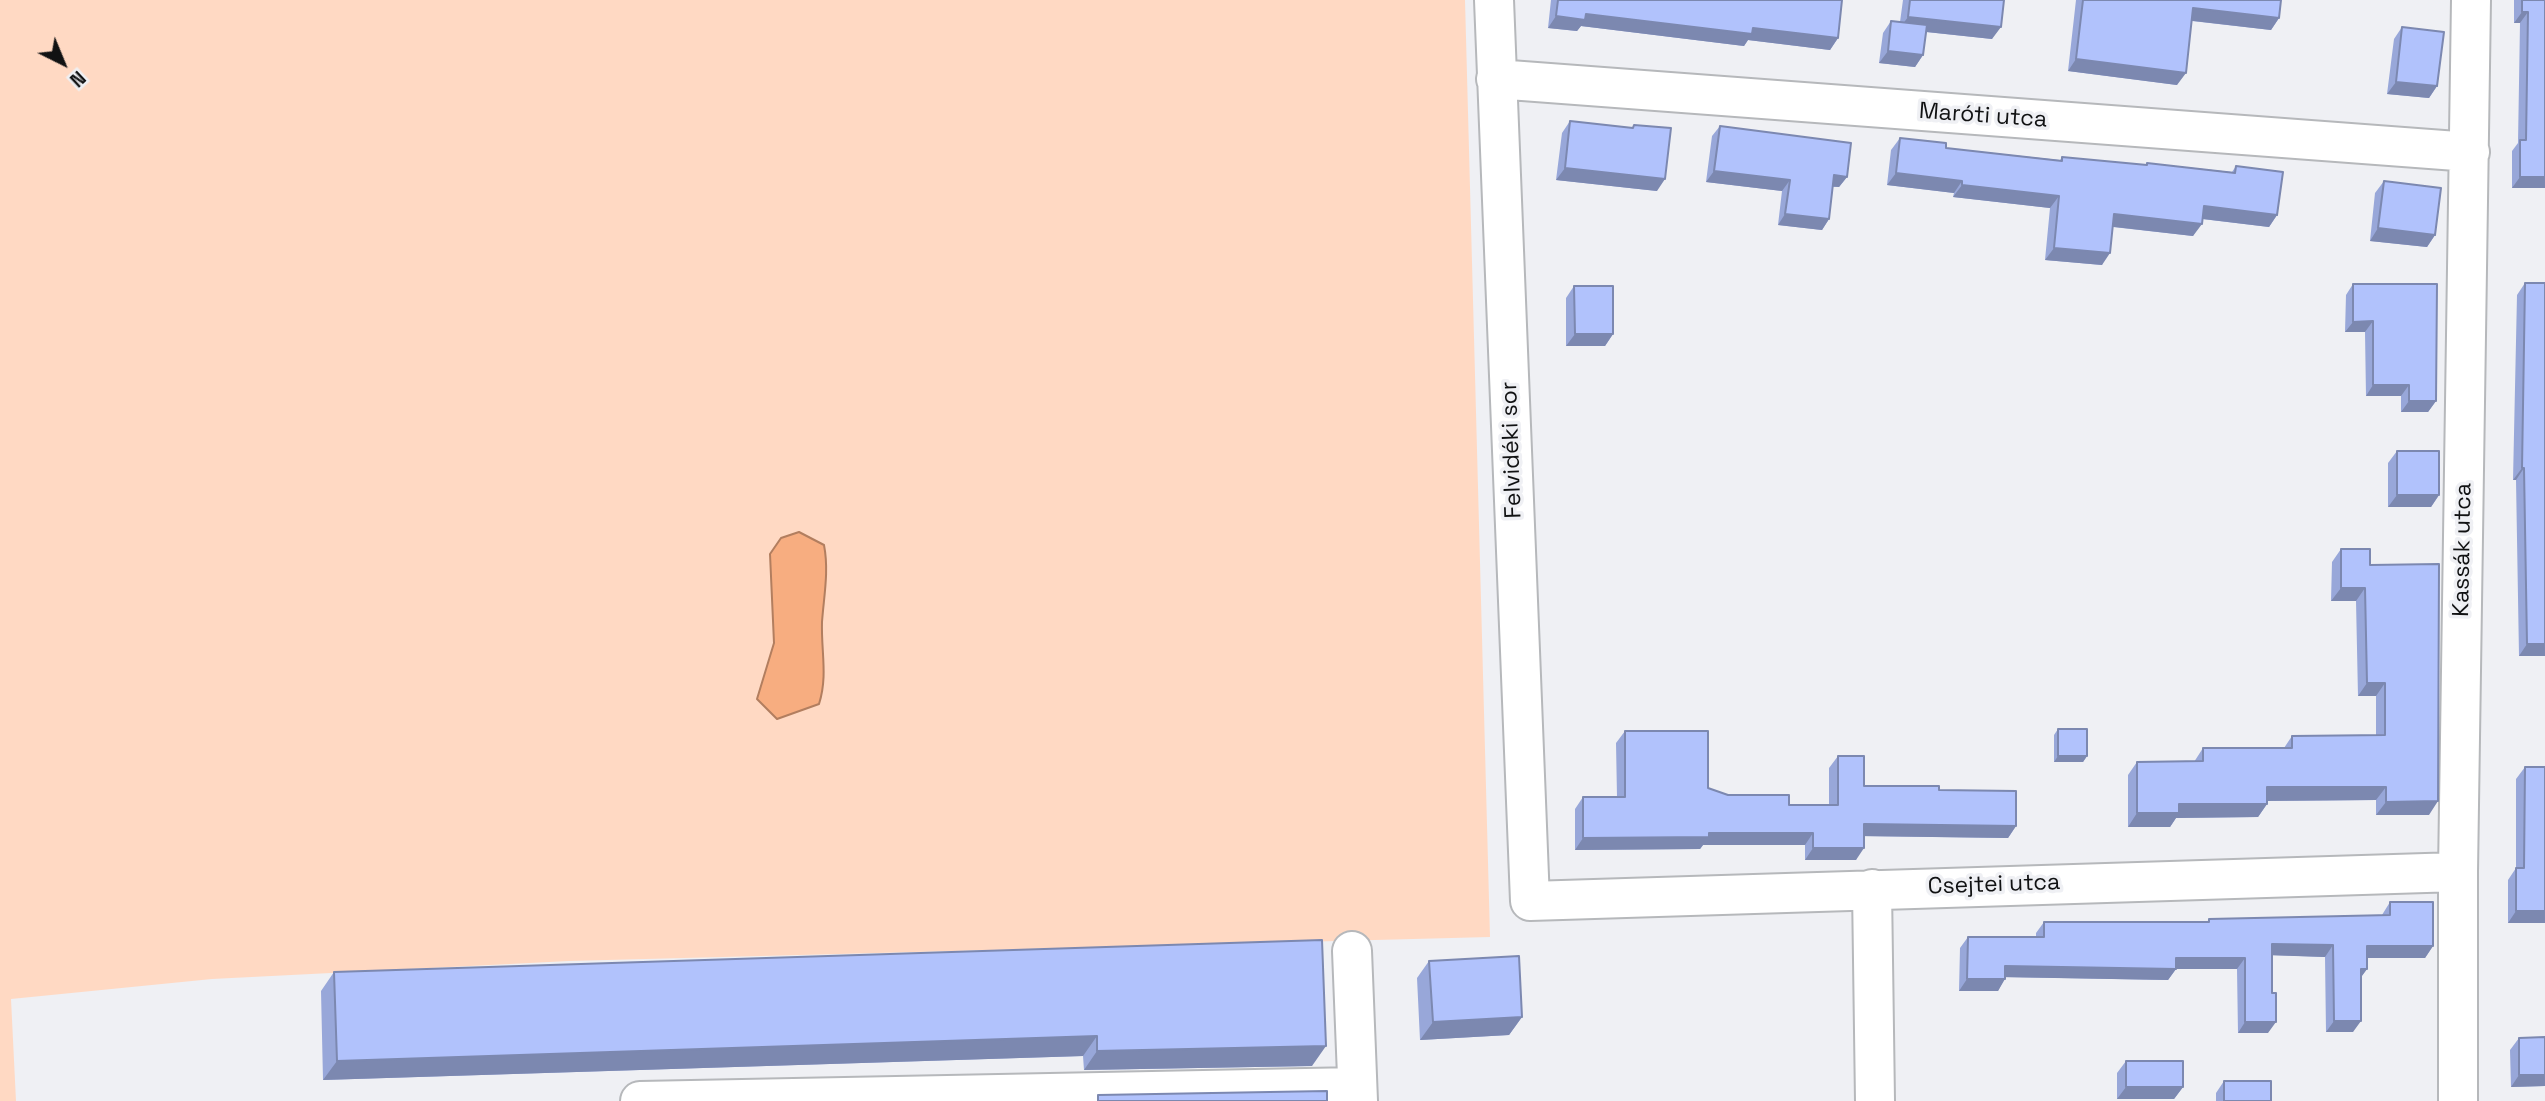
<!DOCTYPE html>
<meta charset="utf-8">
<style>
body{margin:0}
#map{position:relative;width:2545px;height:1101px;overflow:hidden;background:#eff0f4;font-family:"Space Grotesk",sans-serif}
canvas{display:block}
.north{position:absolute;left:28px;top:28px;width:70px;height:70px;-webkit-text-stroke:5px #eff0f4;paint-order:stroke;rotate:137deg;font-size:19px;font-weight:700;line-height:28px;text-align:center;color:#111213}
.north::after{content:'';display:block;margin:auto;width:24px;height:32px;background:#111213;clip-path:polygon(50% 0,100% 100%,50% 72%,0 100%)}
</style>
<div id="map">
<canvas width="2545" height="1101"></canvas>
<div class="north">N</div>
</div>
<script>
const ctx = document.querySelector('canvas').getContext('2d');
ctx.lineJoin = 'round';
function paint(path, color) { ctx.fillStyle = color; ctx.fill(path, 'evenodd'); }
function strokePath(path, color, width, dash) { ctx.strokeStyle = color; ctx.lineWidth = width; ctx.lineCap = dash ? 'butt' : 'round'; ctx.setLineDash(dash || []); ctx.stroke(path); }
function write(font, color, halo, rows, align = 'center') {
  ctx.font = font + ' "Space Grotesk",sans-serif'; ctx.lineWidth = 7; ctx.setLineDash([]); ctx.textBaseline = 'middle'; ctx.strokeStyle = halo; ctx.fillStyle = color; for (const [text, x, y, turn = 0] of rows) {
    ctx.save(); ctx.translate(x, y); ctx.rotate((+turn || 0) * Math.PI / 180); ctx.textAlign = isNaN(turn) ? turn : align; if (halo) ctx.strokeText(text, 0, 0); ctx.fillText(text, 0, 0); ctx.restore();
  }
}
paint(new Path2D(`
 M 0,0 L 1465,0 L 1490,937 L 569,961 L 212,979 L 11,999 L 16,1101 L 0,1101 Z`), '#ffd9c3');
const water = new Path2D(`
 M 799,532 L 824,545 C 829,571 824,595 822,622 C 821,651 828,676 819,704 L 777,719 L 757,699 L 774,643 L 770,554 L 781,538 Z`);
paint(water, '#f7ad80');
strokePath(water, '#b27e5f', 2);
const minor = new Path2D(`
 M 1494,0 L 1530,901 L 2458,872
 M 1496,79 L 2470,152
 M 1872,889 L 1875,1101
 M 1352,951 L 1358,1101
 M 640,1101 L 1357,1087
 M 2458,1101 L 2458,872 L 2471,0`);
strokePath(minor, '#b6b8bb', 42);
strokePath(minor, '#fff', 38);
paint(new Path2D(`
 M 1551,0 L 1842,0 L 1838,38 L 1830,50 L 1748,40 L 1744,46 L 1581,26 L 1577,31 L 1548,28 Z
 M 1903,0 L 2004,0 L 1992,39 L 1926,32 L 1923,55 L 1915,67 L 1879,63 L 1883,33 L 1891,21 L 1900,22 Z
 M 2076,0 L 2281,0 L 2279,18 L 2271,30 L 2192,21 L 2177,85 L 2068,71 Z
 M 2514,0 L 2545,0 L 2545,188 L 2512,188 L 2512,151 L 2518,143 L 2520,23 L 2514,23 Z
 M 2402,27 L 2437,86 L 2429,98 L 2387,94 L 2394,39 Z
 M 1570,121 L 1632,128 L 1634,125 L 1657,191 L 1556,180 L 1562,133 Z
 M 1720,126 L 1847,177 L 1839,187 L 1833,187 L 1829,219 L 1822,230 L 1778,225 L 1782,191 L 1706,182 L 1712,136 Z
 M 1900,138 L 1946,148 L 2060,160 L 2062,157 L 2145,165 L 2147,163 L 2232,172 L 2236,166 L 2277,215 L 2269,227 L 2202,219 L 2193,236 L 2113,227 L 2102,265 L 2045,260 L 2050,208 L 1953,197 L 1954,193 L 1887,185 L 1891,150 Z
 M 2384,181 L 2435,235 L 2427,247 L 2370,241 L 2375,193 Z
 M 2525,283 L 2545,283 L 2545,656 L 2519,656 L 2516,480 L 2513,480 L 2517,295 Z
 M 2353,284 L 2436,401 L 2428,412 L 2401,412 L 2401,396 L 2366,396 L 2365,332 L 2345,332 L 2346,295 Z
 M 1574,286 L 1613,334 L 1605,346 L 1566,346 L 1566,298 Z
 M 2397,451 L 2439,495 L 2431,507 L 2388,507 L 2388,463 Z
 M 2341,549 L 2370,565 L 2429,815 L 2376,815 L 2376,800 L 2267,801 L 2267,804 L 2258,817 L 2176,818 L 2170,827 L 2128,827 L 2128,775 L 2137,762 L 2194,762 L 2203,748 L 2284,748 L 2292,736 L 2376,735 L 2376,696 L 2358,696 L 2356,601 L 2331,601 L 2332,562 Z
 M 2058,729 L 2087,756 L 2083,762 L 2054,762 L 2054,735 Z
 M 1625,731 L 1708,788 L 1728,795 L 1789,805 L 1829,805 L 1829,768 L 1838,756 L 1864,786 L 1939,790 L 2016,826 L 2008,838 L 1864,836 L 1856,860 L 1805,860 L 1805,845 L 1703,845 L 1700,849 L 1575,850 L 1575,809 L 1583,797 L 1617,797 L 1616,743 Z
 M 2525,767 L 2545,767 L 2545,923 L 2508,923 L 2508,880 L 2516,868 L 2516,779 Z
 M 2390,902 L 2433,946 L 2425,958 L 2367,958 L 2367,969 L 2361,977 L 2353,1032 L 2326,1032 L 2325,957 L 2272,955 L 2268,1033 L 2238,1033 L 2237,969 L 2176,969 L 2168,980 L 2005,977 L 1998,991 L 1959,991 L 1960,948 L 1968,937 L 2036,937 L 2036,933 L 2044,922 L 2207,922 L 2209,919 L 2382,915 Z
 M 1322,940 L 1312,1066 L 1084,1070 L 1083,1056 L 323,1080 L 321,991 L 334,972 Z
 M 1429,961 L 1522,1017 L 1509,1035 L 1420,1040 L 1417,978 Z
 M 2545,1037 L 2545,1086 L 2511,1087 L 2510,1050 L 2519,1038 Z
 M 2126,1061 L 2183,1087 L 2174,1099 L 2117,1099 L 2117,1073 Z
 M 2224,1081 L 2271,1101 L 2216,1101 L 2216,1093 Z`), '#98a7d9');
paint(new Path2D(`
 M 2193,8 L 2279,18 L 2271,30 L 2185,20 Z
 M 2522,12 L 2528,12 L 2520,23 L 2514,23 Z
 M 1586,14 L 1753,28 L 1838,38 L 1830,50 L 1748,40 L 1744,46 L 1581,26 L 1577,31 L 1548,28 L 1556,16 Z
 M 1908,17 L 2001,27 L 1992,39 L 1899,29 Z
 M 1888,51 L 1923,55 L 1915,67 L 1879,63 Z
 M 2076,59 L 2186,73 L 2177,85 L 2068,71 Z
 M 2396,82 L 2437,86 L 2429,98 L 2387,94 Z
 M 1565,168 L 1665,179 L 1657,191 L 1556,180 Z
 M 1714,171 L 1790,180 L 1782,191 L 1706,182 Z
 M 1896,173 L 1962,181 L 1954,193 L 1887,185 Z
 M 1834,175 L 1847,177 L 1839,187 L 1827,186 Z
 M 2520,177 L 2545,177 L 2545,188 L 2512,188 Z
 M 1962,185 L 2059,196 L 2050,208 L 1953,197 Z
 M 2204,206 L 2277,215 L 2269,227 L 2195,218 Z
 M 1785,214 L 1829,219 L 1822,230 L 1778,225 Z
 M 2114,214 L 2202,224 L 2193,236 L 2106,226 Z
 M 2378,228 L 2435,235 L 2427,247 L 2370,241 Z
 M 2054,248 L 2110,253 L 2102,265 L 2045,260 Z
 M 2373,321 L 2365,332 L 2345,332 L 2353,322 Z
 M 1575,334 L 1613,334 L 1605,346 L 1566,346 Z
 M 2373,385 L 2409,385 L 2401,396 L 2366,396 Z
 M 2409,401 L 2436,401 L 2428,412 L 2401,412 Z
 M 2522,468 L 2524,468 L 2516,480 L 2513,480 Z
 M 2397,495 L 2439,495 L 2431,507 L 2388,507 Z
 M 2341,588 L 2365,588 L 2356,601 L 2331,601 Z
 M 2527,644 L 2545,644 L 2545,656 L 2519,656 Z
 M 2367,683 L 2385,683 L 2376,696 L 2358,696 Z
 M 2058,756 L 2087,756 L 2083,762 L 2054,762 Z
 M 2267,787 L 2386,787 L 2376,800 L 2258,801 Z
 M 2438,801 L 2429,815 L 2376,815 L 2386,802 Z
 M 2179,804 L 2267,804 L 2258,817 L 2176,818 L 2170,827 L 2128,827 L 2137,813 Z
 M 1864,824 L 2016,826 L 2008,838 L 1856,836 Z
 M 1709,833 L 1813,833 L 1805,845 L 1703,845 L 1700,849 L 1575,850 L 1583,838 Z
 M 1813,848 L 1864,848 L 1856,860 L 1805,860 Z
 M 2516,911 L 2545,911 L 2545,923 L 2508,923 Z
 M 2272,944 L 2333,945 L 2325,957 L 2264,955 Z
 M 2367,946 L 2433,946 L 2425,958 L 2359,958 Z
 M 2176,958 L 2245,958 L 2237,969 L 2176,969 L 2168,980 L 1998,977 L 2005,966 Z
 M 2361,969 L 2367,969 L 2359,980 Z
 M 1967,979 L 2005,979 L 1998,991 L 1959,991 Z
 M 1522,1017 L 1509,1035 L 1420,1040 L 1433,1022 Z
 M 2334,1021 L 2361,1021 L 2353,1032 L 2326,1032 Z
 M 2245,1022 L 2276,1022 L 2268,1033 L 2238,1033 Z
 M 1097,1036 L 1083,1056 L 323,1080 L 337,1061 Z
 M 1326,1046 L 1312,1066 L 1084,1070 L 1097,1051 Z
 M 2519,1075 L 2545,1075 L 2545,1086 L 2511,1087 Z
 M 2126,1087 L 2183,1087 L 2174,1099 L 2117,1099 Z`), '#7c88b0');
const building = new Path2D(`
 M 1558,0 L 1842,0 L 1838,38 L 1753,28 L 1752,34 L 1586,14 L 1585,20 L 1556,16 Z
 M 1910,0 L 2004,0 L 2001,27 L 1908,17 Z
 M 2083,0 L 2281,0 L 2279,18 L 2193,8 L 2186,73 L 2076,59 Z
 M 2522,0 L 2545,0 L 2545,177 L 2520,177 L 2520,140 L 2526,140 L 2528,12 L 2522,12 Z
 M 1891,21 L 1927,25 L 1923,55 L 1888,51 Z
 M 2402,27 L 2444,32 L 2437,86 L 2396,82 Z
 M 1570,121 L 1633,128 L 1634,125 L 1671,128 L 1665,179 L 1565,168 Z
 M 1720,126 L 1851,143 L 1847,177 L 1834,175 L 1829,219 L 1785,214 L 1790,180 L 1714,171 Z
 M 1900,138 L 1946,143 L 1946,148 L 2062,161 L 2062,157 L 2147,165 L 2147,163 L 2235,173 L 2236,166 L 2283,172 L 2277,215 L 2204,206 L 2202,224 L 2114,214 L 2110,253 L 2054,248 L 2059,196 L 1962,185 L 1962,181 L 1896,173 Z
 M 2384,181 L 2441,188 L 2435,235 L 2378,228 Z
 M 2525,283 L 2545,283 L 2545,644 L 2527,644 L 2524,468 L 2522,468 Z
 M 2353,284 L 2437,284 L 2436,401 L 2409,401 L 2409,385 L 2373,385 L 2373,321 L 2353,322 Z
 M 1574,286 L 1613,286 L 1613,334 L 1575,334 Z
 M 2397,451 L 2439,451 L 2439,495 L 2397,495 Z
 M 2341,549 L 2370,549 L 2370,565 L 2439,564 L 2438,801 L 2386,802 L 2386,787 L 2267,787 L 2267,804 L 2179,804 L 2179,813 L 2137,813 L 2137,762 L 2203,761 L 2203,748 L 2292,748 L 2292,736 L 2385,735 L 2385,683 L 2367,683 L 2365,588 L 2341,588 Z
 M 2058,729 L 2087,729 L 2087,756 L 2058,756 Z
 M 1625,731 L 1708,731 L 1708,788 L 1728,795 L 1789,795 L 1789,805 L 1838,805 L 1838,756 L 1864,756 L 1864,786 L 1939,786 L 1939,790 L 2016,791 L 2016,826 L 1864,824 L 1864,848 L 1813,848 L 1813,833 L 1709,833 L 1709,837 L 1583,838 L 1583,797 L 1625,797 Z
 M 2525,767 L 2545,767 L 2545,911 L 2516,911 L 2516,868 L 2524,868 Z
 M 2390,902 L 2433,902 L 2433,946 L 2367,946 L 2367,969 L 2361,969 L 2361,1021 L 2334,1021 L 2333,945 L 2272,944 L 2272,993 L 2276,993 L 2276,1022 L 2245,1022 L 2245,958 L 2176,958 L 2176,969 L 2005,966 L 2005,979 L 1967,979 L 1968,937 L 2044,937 L 2044,922 L 2209,922 L 2209,919 L 2390,915 Z
 M 1322,940 L 1326,1046 L 1097,1051 L 1097,1036 L 337,1061 L 334,972 Z
 M 1519,956 L 1522,1017 L 1433,1022 L 1429,961 Z
 M 2545,1037 L 2545,1075 L 2519,1075 L 2519,1038 Z
 M 2126,1061 L 2183,1061 L 2183,1087 L 2126,1087 Z
 M 2224,1081 L 2271,1081 L 2271,1101 L 2224,1101 Z
 M 1327,1091 L 1327,1101 L 1098,1101 L 1098,1095 Z`);
paint(building, '#b1c2fc');
strokePath(building, '#7c88b0', 2);
write('23px', '#111213', '#eff0f4', [
 ["Maróti utca",1983,116,4],
 ["Felvidéki sor",1512,450,-92],
 ["Kassák utca",2463,550,-89],
 ["Csejtei utca",1994,885,-2]
]);
</script>
